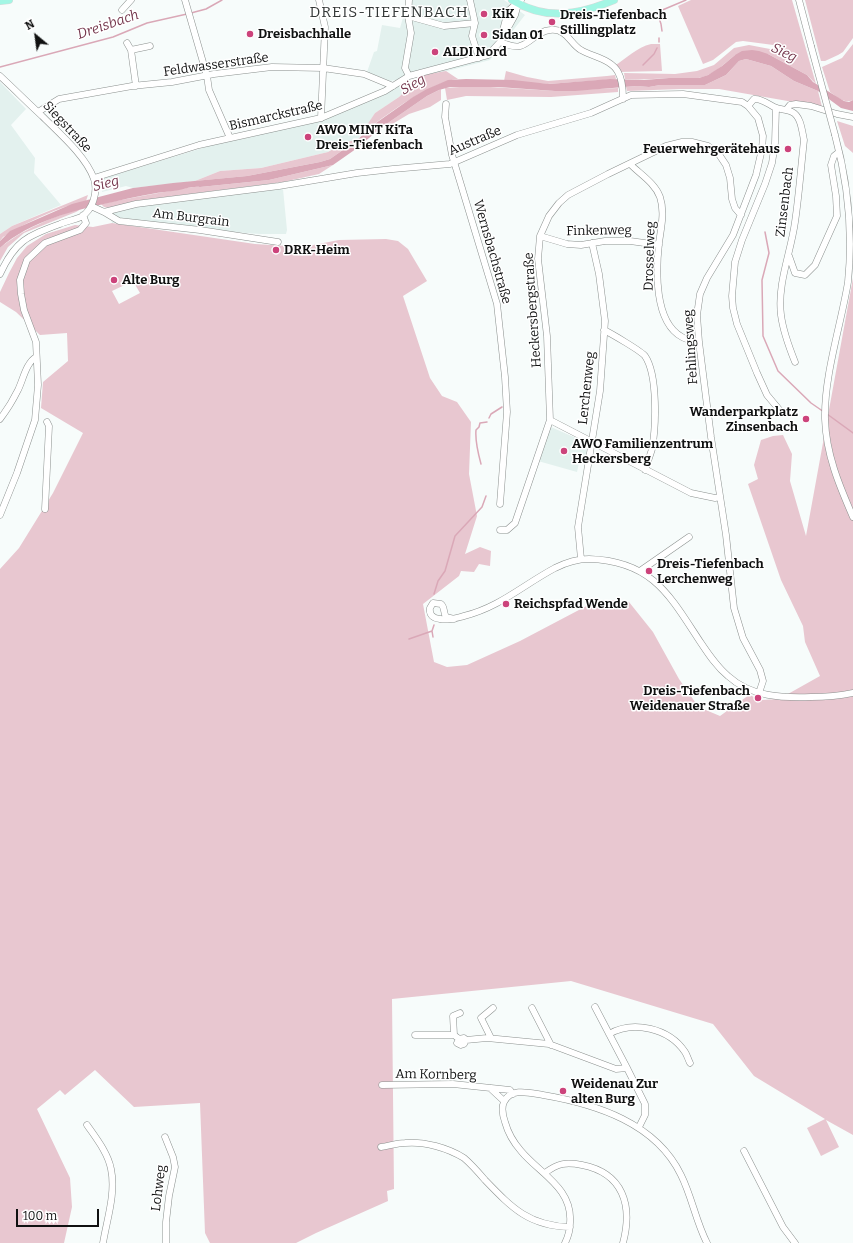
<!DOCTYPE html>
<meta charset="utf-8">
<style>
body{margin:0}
#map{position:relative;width:853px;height:1243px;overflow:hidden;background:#f7fcfb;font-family:Bitter,serif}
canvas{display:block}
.north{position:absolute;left:16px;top:16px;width:40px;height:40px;-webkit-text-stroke:3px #fff;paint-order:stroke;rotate:331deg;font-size:11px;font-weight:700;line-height:16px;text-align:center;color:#101111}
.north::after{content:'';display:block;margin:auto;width:14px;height:18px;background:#101111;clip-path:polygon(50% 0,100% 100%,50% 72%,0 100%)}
.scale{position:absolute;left:16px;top:1209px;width:83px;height:18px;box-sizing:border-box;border:2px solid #101111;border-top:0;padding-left:5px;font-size:12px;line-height:14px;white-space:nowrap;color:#101111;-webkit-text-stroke:3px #fff;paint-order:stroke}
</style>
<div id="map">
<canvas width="853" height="1243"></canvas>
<div class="north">N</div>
<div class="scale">100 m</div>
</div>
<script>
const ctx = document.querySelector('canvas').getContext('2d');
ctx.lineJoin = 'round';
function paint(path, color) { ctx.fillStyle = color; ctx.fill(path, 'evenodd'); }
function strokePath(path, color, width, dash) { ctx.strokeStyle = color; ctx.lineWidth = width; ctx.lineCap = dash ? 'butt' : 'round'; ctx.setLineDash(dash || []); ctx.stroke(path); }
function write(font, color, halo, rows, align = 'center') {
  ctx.font = font + ' Bitter,serif'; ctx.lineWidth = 3; ctx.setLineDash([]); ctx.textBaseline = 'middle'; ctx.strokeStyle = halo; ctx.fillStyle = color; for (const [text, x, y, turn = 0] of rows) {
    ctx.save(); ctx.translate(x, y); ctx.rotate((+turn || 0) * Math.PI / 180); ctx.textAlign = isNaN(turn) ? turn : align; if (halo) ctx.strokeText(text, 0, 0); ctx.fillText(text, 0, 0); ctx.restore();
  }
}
paint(new Path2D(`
 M 408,0 L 504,0 L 525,15 L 490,60 L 435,74 L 390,81 L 367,72 L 374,52 L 377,51 L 382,25 L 400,28 Z
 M 0,82 L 26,109 L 11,125 L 35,158 L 34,173 L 61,205 L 12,226 L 0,234 Z
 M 403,83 L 409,87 L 399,97 L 375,113 L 366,128 L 368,129 L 357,140 L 345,142 L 328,152 L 261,168 L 220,171 L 195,181 L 133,188 L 126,186 L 102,192 L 101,179 L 219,143 L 251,137 L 336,114 Z
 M 283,189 L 287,230 L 286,234 L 260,234 L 112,223 L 109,208 Z
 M 551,427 L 585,442 L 587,447 L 586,455 L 580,458 L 577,472 L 538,461 Z`), '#e3f1ee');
paint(new Path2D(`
 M 691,0 L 792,0 L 816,84 L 807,75 L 768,54 L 735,55 C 726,62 719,70 708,75 C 696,81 681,78 668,78 C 654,79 640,80 625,79 L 624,73 L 675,74 L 697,71 L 714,65 L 734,48 L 749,45 L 770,49 L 781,46 L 743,41 L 736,42 L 713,60 L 703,64 L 678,6 Z
 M 805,0 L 853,0 L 853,38 L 843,52 L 838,55 L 825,61 L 821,61 Z
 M 651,44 L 660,44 L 662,71 L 618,72 L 614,66 C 626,59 637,47 651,44 Z
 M 853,44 L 853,100 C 844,104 837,97 830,92 L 822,67 L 842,58 Z
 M 746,59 L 771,66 L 794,81 L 818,91 L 822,107 L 719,89 L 680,89 L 627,91 L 626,87 L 637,86 L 649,87 L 660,85 L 705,85 L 726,75 L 739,61 Z
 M 446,71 L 458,79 C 431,82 390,112 368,129 L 365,128 L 375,113 L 399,97 L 409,87 L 423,75 Z
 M 506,71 L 527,77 L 548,81 L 607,76 L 615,75 L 616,79 L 548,84 L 504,81 Z
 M 474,86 L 555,91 L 618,88 L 618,92 L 551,97 L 466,96 L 447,100 L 445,88 Z
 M 441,89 L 441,100 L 430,107 L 409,114 L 389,126 L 382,127 L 427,96 Z
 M 837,121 L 853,126 L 853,153 L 845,146 Z
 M 357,140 L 330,159 L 320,162 L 247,176 L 195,181 L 220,171 L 261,168 L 328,152 L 345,142 Z
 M 333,165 L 319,174 L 283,182 L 135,201 L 109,208 L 104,207 L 101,204 C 126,199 150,194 176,190 C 184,189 192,186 200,187 L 269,180 Z
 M 88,195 L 86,201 C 56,208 29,221 3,237 L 0,241 L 0,234 L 12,226 Z
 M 81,209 L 76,212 L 24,233 L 8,247 L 0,261 L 0,248 C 18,232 57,214 81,209 Z
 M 112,223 L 255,244 L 303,247 L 339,240 L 386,239 L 398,241 L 408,249 L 427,281 L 403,296 L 430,378 L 442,396 L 457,402 L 471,422 L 469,474 L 477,516 L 465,554 L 480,547 L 491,551 L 490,566 L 479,564 L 474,572 L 461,571 L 459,576 L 423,604 L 434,662 L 447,667 L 467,665 L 520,641 L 596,601 L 607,600 L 629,602 L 653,632 L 679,679 L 695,702 L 701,708 L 720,716 L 749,695 L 762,700 L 779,699 L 820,676 L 805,642 L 803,626 L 781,580 L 748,484 L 758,479 L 754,465 L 761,440 L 773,436 L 783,435 L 792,454 L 790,481 L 806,536 L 853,278 L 853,1135 L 826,1120 L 839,1147 L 821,1156 L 807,1128 L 825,1119 L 754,1076 L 713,1024 L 571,981 L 392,999 L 394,1189 L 387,1191 L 388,1201 L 316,1233 L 296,1243 L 210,1243 L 205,1233 L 200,1103 L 134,1107 L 95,1070 L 65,1095 L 60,1090 L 37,1109 L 70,1178 L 72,1207 L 64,1243 L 0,1243 L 0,569 L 19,548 L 53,493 L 83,433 L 41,408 L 43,382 L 68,361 L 67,333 L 40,335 L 16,312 L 0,302 L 0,292 L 9,273 L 17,258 L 27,246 L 46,234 L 75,225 L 93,227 ZM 133,281 L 140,293 L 119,304 L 112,291 Z`), '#e8c7d0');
paint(new Path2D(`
 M 752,50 L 759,51 L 768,54 L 807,75 L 813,82 L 844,101 L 849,102 L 853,100 L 853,111 L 841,108 L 818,91 L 794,81 L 771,66 L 746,59 L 739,61 L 726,75 L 705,85 L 660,85 L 649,87 L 637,86 L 575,91 L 555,91 L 498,87 L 450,87 L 439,90 L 427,96 L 385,125 L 353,151 L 333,165 L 269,180 L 200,187 C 191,186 183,190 173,191 C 153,193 133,197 113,202 C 75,210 30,221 0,248 L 0,241 L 10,231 L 58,210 L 72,204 L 133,188 L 173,183 L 247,176 L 320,162 L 330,159 L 340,152 L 357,140 L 376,123 L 413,97 L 427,89 L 448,80 L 466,79 L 513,80 L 549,84 L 610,79 L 644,80 L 669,78 L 699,78 L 708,75 L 722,66 L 735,55 L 742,51 Z`), '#daa8b7');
strokePath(new Path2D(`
 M 191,13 L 206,9 L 222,0
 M 662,31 L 661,24 L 658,15 L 660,11 L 686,0
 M 659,42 L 659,38
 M 643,65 L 654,54 L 657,48
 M 0,67 L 113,37 L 147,23 L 187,14
 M 765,232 L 769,253 L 762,280 L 763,336 L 778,371 L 811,403 L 824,412
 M 827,414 L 853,433
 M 489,418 L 491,414 L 502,407
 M 481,464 C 478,453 475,441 476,430 L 479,427 L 480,423 L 487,422
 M 434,594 L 438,581 L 445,571 L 455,536 L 482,507 L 486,496
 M 433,637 L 432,631 L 434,625
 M 409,639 L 432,631`), '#daa8b7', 1.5);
const minor = new Path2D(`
 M 185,0 L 207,76 L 209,90 L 230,138
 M 319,0 L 325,27 L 321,118
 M 409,0 L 408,16 L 411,33 L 405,68 L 409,76
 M 470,0 L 475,23 L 472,36 L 479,58
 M 799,0 L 811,46
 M 122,10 L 131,0
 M 408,16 L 444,26 L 475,23
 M 502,34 L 508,11 L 521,0
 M 500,42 C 506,44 514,48 520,46 C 531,43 537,31 550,30 C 567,28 570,44 581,50 C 593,57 611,59 618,72 C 622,79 623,90 623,99
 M 127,43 L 131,50 L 136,86
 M 131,50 L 150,46
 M 0,76 C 14,89 28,103 42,116 C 59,133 86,156 94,179 C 98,192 93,210 81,217 C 74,220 67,221 60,224 C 27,236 15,241 0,274
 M 446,104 L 445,117 L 452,155 L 497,304 L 505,377 L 507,412 L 500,504
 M 748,106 L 758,118 L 763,136 L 762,149 L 756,175 L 733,235 L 707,278 L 700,294 L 697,315 L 699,342 L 711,437 L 726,535 L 734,608 L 743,638 L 760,670 L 763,681 L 759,693
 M 776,108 L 775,143 L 772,163 L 765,184 L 742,240 L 735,262 L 732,296 L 733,308 L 737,324 L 757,373 L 767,395 L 782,413
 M 786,110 L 790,105 L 796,104 L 811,106 L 837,114 L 853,117
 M 38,112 L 59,99 L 132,86 L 172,82 L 214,74 L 272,67 L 323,68 L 364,74 L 393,86
 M 835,135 C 848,183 853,232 848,282 C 841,325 824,375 825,419 C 826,454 839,485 853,517
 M 630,164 C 640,174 655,183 660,197 C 665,212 661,228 659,243 C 656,270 654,322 682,337 C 686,340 694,340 699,342
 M 94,178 L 199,145 L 321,118 L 385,91 L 409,76 L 488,55 L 500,42 L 515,15 L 518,4
 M 91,206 L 104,212 L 136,204 L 279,186 L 357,173 L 393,169 L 450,164 L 517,135 L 591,113 L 631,95 L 683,94 L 742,102 L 748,106 L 754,99 C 761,98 768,104 774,107 C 780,110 787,109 792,112 C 801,116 802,131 804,140 C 801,167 799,195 795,222 C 791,252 777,284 781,315 C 783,331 789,347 795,362
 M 104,212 L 119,221 L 200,230 L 278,242
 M 540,236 L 567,244 L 581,245 L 605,241 L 630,241 L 659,245
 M 789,256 L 795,273 L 805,275 L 815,265 L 837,216 L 836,196 L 831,165 L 834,156 L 839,152
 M 604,330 C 612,334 641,351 645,356 C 658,375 656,427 652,449 C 650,456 647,463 645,470
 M 0,419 C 7,410 13,400 18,390 C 23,380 26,363 36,357
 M 550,420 L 691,493 L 715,498 L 720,497
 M 45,509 L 49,426 L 47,422
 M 0,515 L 17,473 L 35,420 L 38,385 L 36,342 L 24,310 L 21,294 L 20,280 L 27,260 L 45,243 L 80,230 L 86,223 L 83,215
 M 500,530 L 507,530 L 515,523 L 550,420 L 547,336 L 538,259 L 540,236 L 549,216 L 559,203 L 568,195 L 608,174 L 666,146 L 682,142 L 692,142 L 708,146 L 718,153 L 726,165 L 730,178 L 732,199 L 735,208 L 741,215
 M 581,559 L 578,527 L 600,391 L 605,321 L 599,274 L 592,243
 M 640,571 L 689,537
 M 454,619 L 446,617 C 443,612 445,607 441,604 L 433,603 L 430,608 C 429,615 433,618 440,619 C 448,621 456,618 464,616 C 500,607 523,585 555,568 C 565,563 578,559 589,559 C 653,561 670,596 701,643 C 709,655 717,667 728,676 C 751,697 782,698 811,697 C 825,697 839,696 853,693
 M 595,1007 L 627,1068 L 645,1104 L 645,1115 L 639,1127
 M 532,1008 L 551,1045
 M 609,1034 C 633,1020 669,1028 685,1052 C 687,1055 688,1059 690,1063
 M 415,1035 L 454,1035 L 459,1039
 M 454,1035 L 453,1016 L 460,1013
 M 491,1038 L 481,1018 L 493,1008
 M 466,1040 L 464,1044 L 461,1045 L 457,1043 L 459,1039 L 464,1038 L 466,1040 L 487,1038 L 549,1044 L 616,1069 L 627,1068
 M 382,1085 L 453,1084 L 510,1090 L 513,1094
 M 490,1088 L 504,1101
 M 87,1125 C 96,1138 108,1153 111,1169 C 116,1193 107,1219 103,1243
 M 165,1137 L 173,1157 L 175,1167 L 169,1196 L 166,1222 L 166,1243
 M 381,1147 C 389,1146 397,1143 405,1143 C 424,1141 448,1148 464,1158 C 471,1164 479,1173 485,1180 C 512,1208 529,1226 570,1227
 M 744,1151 L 783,1227 L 795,1243
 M 545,1173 C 558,1163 566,1162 582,1165 C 623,1173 633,1205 623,1243
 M 565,1243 C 568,1237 570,1230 570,1223 C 573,1188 540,1174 521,1151 C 514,1143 508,1133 505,1122 C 503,1116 501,1108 504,1102 C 511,1087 530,1093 543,1095 C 596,1104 656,1123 681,1175 C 692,1197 696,1222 707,1243`);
const major = new Path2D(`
 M 512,0 C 546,21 579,15 614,0
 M 0,1 L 9,0`);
strokePath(minor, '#8b908e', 7);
strokePath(major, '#d9d9d9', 8);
strokePath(minor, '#fff', 6);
strokePath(major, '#a3f6e4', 7);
const minorBridge = new Path2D(`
 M 811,46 L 835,135`);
strokePath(minorBridge, '#8b908e', 7, []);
strokePath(minorBridge, '#fff', 6);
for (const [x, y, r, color] of [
 [484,14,4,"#cc437b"],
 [552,22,4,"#cc437b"],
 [250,34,4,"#cc437b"],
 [484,35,4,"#cc437b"],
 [435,52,4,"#cc437b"],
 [308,137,4,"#cc437b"],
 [788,149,4,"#cc437b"],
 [276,250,4,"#cc437b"],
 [114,280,4,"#cc437b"],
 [806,419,4,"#cc437b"],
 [564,451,4,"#cc437b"],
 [649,571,4,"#cc437b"],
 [506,604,4,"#cc437b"],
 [758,698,4,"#cc437b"],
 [563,1091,4,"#cc437b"]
]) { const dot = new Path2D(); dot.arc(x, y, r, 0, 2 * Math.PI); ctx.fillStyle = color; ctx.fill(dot); strokePath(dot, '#fff', 1.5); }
write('bold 13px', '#101111', '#fff', [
 ["KiK",492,14],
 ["Dreis-Tiefenbach",560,15],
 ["Stillingplatz",560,30],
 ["Dreisbachhalle",258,34],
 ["Sidan 01",492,35],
 ["ALDI Nord",443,52],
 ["AWO MINT KiTa",316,130],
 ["Dreis-Tiefenbach",316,145],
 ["Feuerwehrgerätehaus",780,149,"right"],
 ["DRK-Heim",284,250],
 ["Alte Burg",122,280],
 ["Wanderparkplatz",798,412,"right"],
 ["Zinsenbach",798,427,"right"],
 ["AWO Familienzentrum",572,444],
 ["Heckersberg",572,459],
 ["Dreis-Tiefenbach",657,564],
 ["Lerchenweg",657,579],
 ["Reichspfad Wende",514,604],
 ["Dreis-Tiefenbach",750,691,"right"],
 ["Weidenauer Straße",750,706,"right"],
 ["Weidenau Zur",571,1084],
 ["alten Burg",571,1099]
], 'left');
write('13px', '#101111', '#fff', [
 ["Feldwasserstraße",216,65,-8],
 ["Bismarckstraße",276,116,-13],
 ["Siegstraße",67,127,47],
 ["Austraße",475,141,-23],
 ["Zinsenbach",785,202,-83],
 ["Am Burgrain",191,218,7],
 ["Finkenweg",599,231,-1],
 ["Wernsbachstraße",492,252,74],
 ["Drosselweg",650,256,-88],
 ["Heckersbergstraße",533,310,-94],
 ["Fehlingsweg",691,347,-94],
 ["Lerchenweg",587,388,-84],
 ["Am Kornberg",436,1075,1],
 ["Lohweg",159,1188,-83]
]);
write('italic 14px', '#75374d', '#fff', [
 ["Dreisbach",108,25,-19],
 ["Sieg",784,53,26],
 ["Sieg",413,85,-30],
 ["Sieg",106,184,-15]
]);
ctx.letterSpacing = '1px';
write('15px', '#323736', '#fff', [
 ["DREIS-TIEFENBACH",389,13]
]);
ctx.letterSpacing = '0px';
</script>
